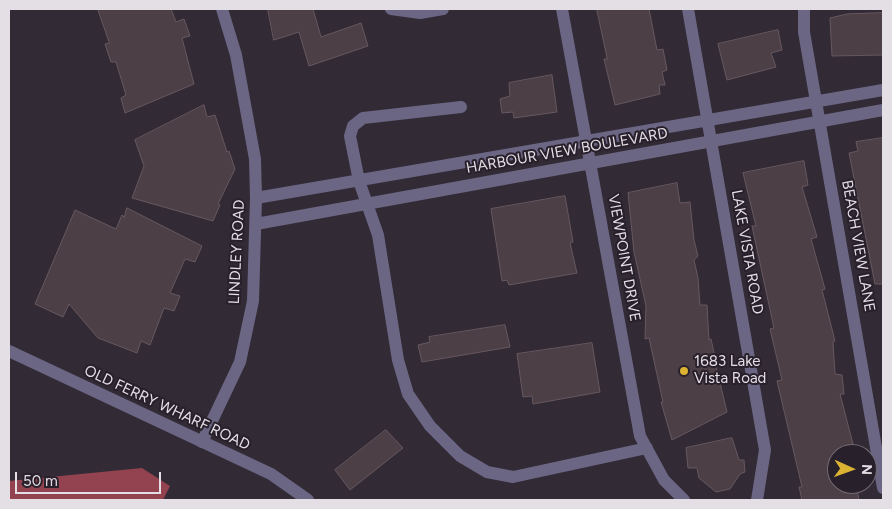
<!DOCTYPE html>
<style>
body{margin:0}
#map{position:relative;width:892px;height:509px;overflow:hidden;background:#322a34;font-family:Figtree,sans-serif}
canvas{display:block}
.frame{position:absolute;inset:0;border:10px solid #e4dee5;pointer-events:none}
.north{position:absolute;left:827px;top:444px;width:50px;height:50px;box-sizing:border-box;background:#28202a;border:1px solid #736c75;border-radius:50%;rotate:92deg;font-size:14px;font-weight:700;line-height:20px;text-align:center;color:#e4dee5}
.north::after{content:'';display:block;margin:auto;width:18px;height:22px;background:#dcb233;clip-path:polygon(50% 0,100% 100%,50% 72%,0 100%)}
.scale{position:absolute;left:15px;top:472px;width:146px;height:22px;box-sizing:border-box;border:2px solid #e4dee5;border-top:0;padding-left:6px;font-size:15px;line-height:18px;white-space:nowrap;color:#e4dee5;-webkit-text-stroke:4px #28202a;paint-order:stroke}
</style>
<div id="map">
<canvas width="892" height="509"></canvas>
<div class="frame"></div>
<div class="north">N</div>
<div class="scale">50 m</div>
</div>
<script>
const ctx = document.querySelector('canvas').getContext('2d');
ctx.lineJoin = 'round';
function paint(path, color) { ctx.fillStyle = color; ctx.fill(path, 'evenodd'); }
function strokePath(path, color, width, dash) { ctx.strokeStyle = color; ctx.lineWidth = width; ctx.lineCap = dash ? 'butt' : 'round'; ctx.setLineDash(dash || []); ctx.stroke(path); }
function write(font, color, halo, rows, align = 'center') {
  ctx.font = font + ' Figtree,sans-serif'; ctx.lineWidth = 4; ctx.setLineDash([]); ctx.textBaseline = 'middle'; ctx.strokeStyle = halo; ctx.fillStyle = color; for (const [text, x, y, turn = 0] of rows) {
    ctx.save(); ctx.translate(x, y); ctx.rotate((+turn || 0) * Math.PI / 180); ctx.textAlign = isNaN(turn) ? turn : align; if (halo) ctx.strokeText(text, 0, 0); ctx.fillText(text, 0, 0); ctx.restore();
  }
}
paint(new Path2D(`
 M 142,468 L 170,486 L 163,500 L 9,500 L 9,481 Z`), '#934350');
const building = new Path2D(`
 M 98,9 L 171,9 L 176,22 L 184,19 L 190,36 L 182,38 L 194,84 L 125,113 L 121,98 L 126,95 L 116,62 L 111,62 L 105,44 L 109,43 Z
 M 268,9 L 313,9 L 321,37 L 361,23 L 368,46 L 309,66 L 299,32 L 274,40 Z
 M 597,9 L 649,9 L 657,50 L 663,49 L 667,70 L 662,72 L 665,85 L 659,85 L 660,94 L 615,105 L 604,59 L 607,59 Z
 M 883,13 L 883,55 L 832,56 L 830,18 L 847,14 Z
 M 778,30 L 782,50 L 771,53 L 776,67 L 727,80 L 718,44 Z
 M 552,75 L 557,112 L 514,118 L 513,112 L 502,113 L 500,99 L 510,96 L 509,83 Z
 M 204,105 L 207,117 L 215,115 L 227,152 L 229,151 L 235,169 L 218,204 L 220,205 L 213,221 L 132,198 L 144,166 L 135,140 Z
 M 883,138 L 883,284 L 875,284 L 849,153 L 858,151 L 856,142 Z
 M 804,161 L 808,185 L 802,187 L 817,237 L 811,239 L 825,289 L 822,290 L 835,341 L 833,342 L 835,374 L 842,375 L 844,394 L 840,394 L 853,444 L 848,446 L 850,454 L 837,454 L 837,484 L 856,484 L 859,500 L 802,500 L 799,487 L 802,487 L 777,381 L 782,380 L 770,329 L 774,328 L 752,226 L 756,226 L 743,173 Z
 M 677,183 L 680,203 L 690,202 L 694,240 L 698,256 L 694,260 L 698,278 L 700,305 L 707,305 L 709,340 L 711,339 L 716,362 L 715,362 L 727,412 L 672,440 L 661,402 L 663,402 L 649,338 L 645,339 L 646,306 L 634,252 L 628,193 Z
 M 565,196 L 573,242 L 570,243 L 577,273 L 509,285 L 507,280 L 502,281 L 491,209 Z
 M 127,208 L 202,246 L 195,262 L 185,259 L 170,293 L 180,296 L 174,311 L 164,308 L 150,345 L 141,341 L 137,353 L 98,338 L 69,304 L 63,317 L 35,304 L 75,210 L 116,229 L 122,215 L 124,217 Z
 M 505,325 L 510,347 L 422,362 L 418,345 L 430,342 L 429,337 Z
 M 592,343 L 600,392 L 533,404 L 532,396 L 523,397 L 517,354 Z
 M 386,430 L 403,448 L 350,490 L 335,470 Z
 M 732,438 L 739,460 L 744,460 L 745,472 L 740,474 L 730,489 L 716,492 L 699,478 L 697,468 L 688,468 L 686,448 Z`);
paint(building, '#4d3f46');
strokePath(building, '#675860', 1);
strokePath(new Path2D(`
 M 391,9 L 420,13 L 443,9
 M 562,9 L 640,436 L 664,480 L 684,500
 M 688,9 L 765,450 L 757,500
 M 804,9 L 804,32 L 883,488
 M 461,107 L 363,118 L 353,126 L 350,136 L 359,181 L 378,235 L 398,360 L 408,394 L 430,426 L 460,456 L 487,472 L 513,477 L 647,448
 M 256,198 L 883,90
 M 256,224 L 883,110
 M 202,442 L 240,362 L 253,301 L 256,198 L 255,159 L 236,55 L 222,9`), '#6c6685', 12);
strokePath(new Path2D(`
 M 9,351 L 271,474 L 308,500`), '#6c6685', 12);
for (const [x, y, r, color] of [
 [684,371,5,"#dcb233"]
]) { const dot = new Path2D(); dot.arc(x, y, r, 0, 2 * Math.PI); ctx.fillStyle = color; ctx.fill(dot); strokePath(dot, '#28202a', 2); }
write('15px', '#e4dee5', '#28202a', [
 ["HARBOUR VIEW BOULEVARD",567,151,-10],
 ["BEACH VIEW LANE",858,246,80],
 ["LINDLEY ROAD",237,252,-87],
 ["LAKE VISTA ROAD",747,252,80],
 ["VIEWPOINT DRIVE",624,258,80],
 ["OLD FERRY WHARF ROAD",167,408,25]
]);
write('15px', '#e4dee5', '#28202a', [
 ["1683 Lake",694,362],
 ["Vista Road",694,379]
], 'left');
</script>
